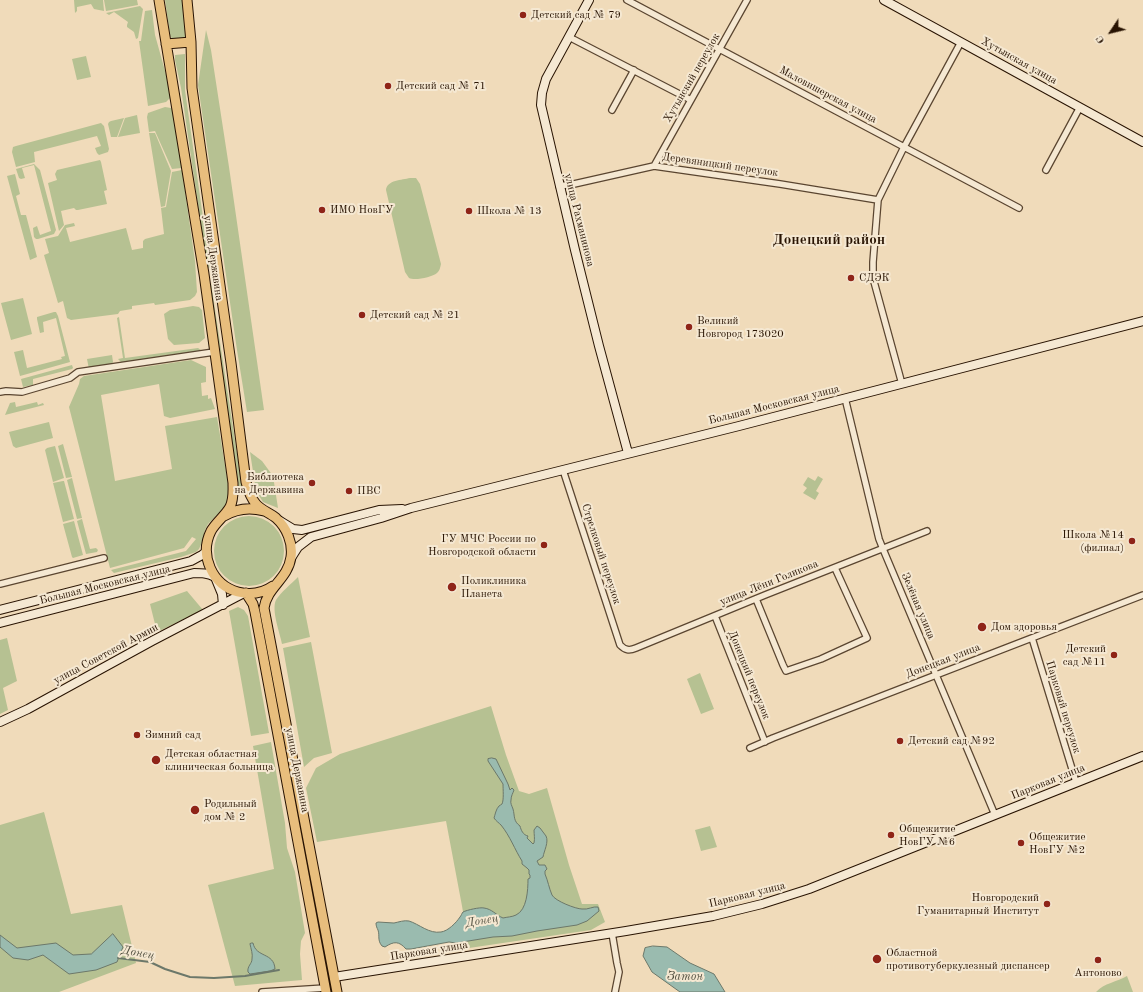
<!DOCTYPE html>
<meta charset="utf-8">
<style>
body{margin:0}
#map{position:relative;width:1143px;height:992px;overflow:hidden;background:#f0dbba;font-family:"Old Standard TT",serif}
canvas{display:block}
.north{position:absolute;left:1091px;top:12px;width:40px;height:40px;-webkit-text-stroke:3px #f5e8d2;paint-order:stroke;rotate:235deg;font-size:11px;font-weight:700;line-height:16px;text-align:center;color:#281302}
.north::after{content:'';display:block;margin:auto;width:14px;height:18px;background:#281302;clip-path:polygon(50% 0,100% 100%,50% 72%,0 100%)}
</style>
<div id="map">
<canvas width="1143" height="992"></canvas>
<div class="north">С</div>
</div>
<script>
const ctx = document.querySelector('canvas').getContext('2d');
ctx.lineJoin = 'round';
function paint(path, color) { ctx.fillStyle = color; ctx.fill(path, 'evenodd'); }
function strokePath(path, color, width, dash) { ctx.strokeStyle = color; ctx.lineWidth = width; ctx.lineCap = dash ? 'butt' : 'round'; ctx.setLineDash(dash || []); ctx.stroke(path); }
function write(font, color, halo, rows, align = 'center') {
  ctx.font = font + ' "Old Standard TT",serif'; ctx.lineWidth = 4; ctx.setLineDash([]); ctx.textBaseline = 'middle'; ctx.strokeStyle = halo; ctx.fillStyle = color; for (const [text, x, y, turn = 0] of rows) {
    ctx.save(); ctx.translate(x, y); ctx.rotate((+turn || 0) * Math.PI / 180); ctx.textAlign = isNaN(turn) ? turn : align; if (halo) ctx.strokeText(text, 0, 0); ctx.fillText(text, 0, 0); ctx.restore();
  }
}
paint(new Path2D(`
 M 74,0 L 103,0 L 104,11 L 94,9 L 91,4 L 77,7 L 77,11 L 75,13 Z
 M 104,0 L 137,0 L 138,5 L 106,11 Z
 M 165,0 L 183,0 L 187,39 L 174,41 L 170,36 Z
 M 140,6 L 143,9 L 138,38 L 136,39 L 134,32 L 127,27 L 127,25 L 128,22 L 114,12 L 109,15 L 106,13 Z
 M 152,10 L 155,35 L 172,96 L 166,102 L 148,106 L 139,41 L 141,41 L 145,11 Z
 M 206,30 L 211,50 L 229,167 L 264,410 L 247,412 L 237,350 L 198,85 Z
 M 185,54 L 185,90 L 210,267 L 209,268 L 207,267 L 181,88 L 175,60 L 175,55 Z
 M 86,56 L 91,77 L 77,80 L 72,59 Z
 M 165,107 L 171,108 L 174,110 L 182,168 L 172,169 L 155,131 L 149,132 L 147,117 L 148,113 Z
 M 137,115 L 140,133 L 118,137 L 125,118 Z
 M 124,118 L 117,137 L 111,137 L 108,124 L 109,122 L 111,121 Z
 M 101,123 L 104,126 L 109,149 L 108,152 L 99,155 L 97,153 L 95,148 L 101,146 L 97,136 L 34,152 L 35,162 L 16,167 L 12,152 L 13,147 L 16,146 Z
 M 149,133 L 155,133 L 171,171 L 165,206 L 161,207 Z
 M 100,160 L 101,162 L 107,190 L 104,191 L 107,204 L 78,210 L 76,210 L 74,208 L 61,211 L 64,225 L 59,231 L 48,183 L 57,180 L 55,174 L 57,170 Z
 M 34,164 L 40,170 L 56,230 L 54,234 L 38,239 L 36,239 L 34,237 L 33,228 L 37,226 L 40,235 L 51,231 L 34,165 L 22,168 L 25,178 L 21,179 L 19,178 L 16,169 Z
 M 182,170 L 195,261 L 197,292 L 195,296 L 190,300 L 155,305 L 154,303 L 132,306 L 132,309 L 120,311 L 118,314 L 71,320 L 67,318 L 63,301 L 58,303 L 44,255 L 49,253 L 45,239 L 58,236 L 65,225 L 74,223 L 75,226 L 66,228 L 70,242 L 126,228 L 132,250 L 143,248 L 143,241 L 145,239 L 164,234 L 161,208 L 166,207 L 172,172 Z
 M 15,174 L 20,194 L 16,196 L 21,215 L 26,215 L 37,257 L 30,260 L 7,176 Z
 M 410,178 L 416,178 L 420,184 L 441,264 C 440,268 440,270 437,273 C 432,277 415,281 409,278 L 405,272 L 386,190 C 387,180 402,180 410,178 Z
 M 211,283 L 243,493 L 241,494 L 239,493 L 209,284 Z
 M 23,298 L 32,334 L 11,340 L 1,303 Z
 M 193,306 L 199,307 L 202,310 L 205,338 L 199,343 L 174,345 L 168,339 L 164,314 L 170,310 Z
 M 54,312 L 56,312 L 58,316 L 70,362 L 20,376 L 14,352 L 23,350 L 27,368 L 62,359 L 61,357 L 65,356 L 56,318 L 43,322 L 44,332 L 40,333 L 37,319 L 37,317 Z
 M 119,317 L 125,358 L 198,348 L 201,350 L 199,352 L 122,363 L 118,359 L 123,358 L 117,318 Z
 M 112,355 L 113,362 L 111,365 L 89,369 L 87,359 Z
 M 191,360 L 206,367 L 206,382 L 201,383 L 202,396 L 208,395 L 208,399 L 211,398 L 215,409 L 170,418 L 164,416 L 159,384 L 101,395 L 115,481 L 172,469 L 165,426 L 217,417 L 230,495 L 227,503 L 222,510 L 208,524 L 205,530 L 203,540 L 199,549 L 196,552 L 181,557 L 114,573 L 111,570 L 186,551 L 196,539 L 192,537 L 184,548 L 110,568 L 69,407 L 79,384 L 80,379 L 84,376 Z
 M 72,365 L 73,368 L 72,369 L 33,379 L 33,385 L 23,387 L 21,379 Z
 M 15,402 L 16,407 L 37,402 L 38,405 L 43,403 L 44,405 L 5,415 L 10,403 Z
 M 49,422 L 53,438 L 16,448 L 13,446 L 9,432 Z
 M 63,444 L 72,477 L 66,478 L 58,446 Z
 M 55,446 L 64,478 L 53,482 L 45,450 L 47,448 Z
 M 250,452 L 262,461 L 273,476 L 278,508 L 263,502 L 256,491 Z
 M 818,476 L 823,479 L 816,491 L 819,493 L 815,500 L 803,493 L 807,488 L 803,485 L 808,477 L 815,481 Z
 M 72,478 L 82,518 L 77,519 L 67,480 Z
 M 63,481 L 64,481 L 74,519 L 63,522 L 53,483 Z
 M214 551a35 35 0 1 1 70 0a35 35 0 1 1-70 0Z
 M 82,519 L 90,549 L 96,548 L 98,550 L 97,552 L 86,554 L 77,521 Z
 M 74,521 L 83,555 L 73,558 L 72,557 L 63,524 Z
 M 298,577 L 310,637 L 282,644 C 280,633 271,610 276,600 C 281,592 291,584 298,577 Z
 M 187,591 L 203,610 L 157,632 L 150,604 Z
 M 238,607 L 244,610 L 248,616 L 269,733 L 251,736 L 229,611 Z
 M 262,611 L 333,992 L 329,992 L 258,612 Z
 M 7,638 L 17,681 L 3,688 L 8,710 L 0,714 L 0,640 Z
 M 311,642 L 332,753 L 314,758 L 304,767 L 283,648 Z
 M 700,673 L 714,709 L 701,714 L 687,679 Z
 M 491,706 L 506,755 L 519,791 L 529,794 L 547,788 L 569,865 L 582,904 L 598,904 L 605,922 L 591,930 L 469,948 L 462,906 L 446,821 L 317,842 L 306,788 L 316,768 L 340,754 Z
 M 271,742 L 285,823 L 287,848 L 295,872 L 305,933 L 301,941 L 300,954 L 302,980 L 235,986 L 208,885 L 274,869 L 253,746 Z
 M 44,812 L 71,914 L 122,905 L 136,963 L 59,992 L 0,992 L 0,825 Z
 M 710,826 L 717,847 L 701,851 L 695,830 Z
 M 1127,976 L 1133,992 L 1096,992 C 1104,983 1117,982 1127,976 Z`), '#b6c192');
const water = new Path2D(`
 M 492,758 L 496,759 L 508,784 L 510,790 L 512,788 L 514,790 C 513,793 511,796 511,800 C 510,803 512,806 513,809 C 515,816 513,821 520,826 C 521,830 523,835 528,836 L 527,838 L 533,844 L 534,843 C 535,838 534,835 534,830 L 537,826 L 540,828 C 542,831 544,833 546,836 C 549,842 544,851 543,857 L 537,861 L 539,865 L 545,865 L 547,869 L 545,871 L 545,874 C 548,881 549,888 552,895 C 555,901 576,909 582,909 C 588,910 593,906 598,907 L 599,911 L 587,921 L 577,925 L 537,931 L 512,936 L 493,937 L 456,943 L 449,942 L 411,949 L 406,949 C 399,941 394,941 385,947 L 382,946 C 377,940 380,936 378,930 C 377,928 376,926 376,923 L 378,922 C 383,922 389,923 394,923 C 399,922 404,920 409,921 C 419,924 429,934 441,932 C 448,931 456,923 460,917 C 461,916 462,913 463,912 C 467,910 480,907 484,908 C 492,909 496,915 503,918 C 507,917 512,917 516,915 C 527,910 528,890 528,879 L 530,878 L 530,875 L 529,874 L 529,870 L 527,868 L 522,864 L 522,861 C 515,850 510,836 501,825 C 499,823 496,821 494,818 C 495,815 496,809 499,806 C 500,805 501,805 502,804 C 504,800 503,789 503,784 L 488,761 L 488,759 Z
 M 113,934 L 123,947 L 117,962 L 96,970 L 69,974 L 43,955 L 28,960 L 13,958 L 0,947 L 0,935 L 17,948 L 56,943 L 73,955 L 91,954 Z
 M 252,943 L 253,943 C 256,958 274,952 275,969 L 270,971 L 250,974 L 248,972 C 247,966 252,964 252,959 C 253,954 251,949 250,944 Z
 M 653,946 L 667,947 L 690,963 L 714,974 L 725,992 L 680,992 L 652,972 L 643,956 L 645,948 Z`);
paint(water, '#9abbaf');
strokePath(water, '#6c786a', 1);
strokePath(new Path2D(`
 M 118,958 L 150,962 L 165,969 L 190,977 L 214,978 L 245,976 L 279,970`), '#6c786a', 2);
const street = new Path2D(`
 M 627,0 L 1019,208
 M 569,37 L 691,100
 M 612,110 L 634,70
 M 654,166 L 747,0
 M 1046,170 L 1080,107
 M 559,186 L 574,184 L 654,166 L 780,184 L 878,200
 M 902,384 L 873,278 L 873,262 L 878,200 L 904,147 L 961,42
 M 0,392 L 6,391 L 22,392 L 70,378 L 78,372 L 214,352
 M 845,398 L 879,539 L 883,549 L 995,815
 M 563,470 L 620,645 C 625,650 629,651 636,648 L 765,595 L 927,531
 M 0,584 L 104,558
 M 756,599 L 783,665 L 786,671 L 821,659 L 867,638 L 835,568
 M 715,616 L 765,742
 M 1032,638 L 1076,782
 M 750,748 L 773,738 L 1143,595
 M 612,933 L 617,963 L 619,972 L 615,992
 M 262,992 L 325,988`);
const secondary = new Path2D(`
 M 589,0 L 546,79 L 542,93 L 541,105 L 575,250 L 599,346 L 628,453
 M 884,0 L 1143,142
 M 280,521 L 293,529 L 302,530 L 379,510 L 402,509
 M 291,558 L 298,547 L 311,537 L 381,518 L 411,508 L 739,426 L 1143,321
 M 0,610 L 191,561 L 202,555 L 206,552
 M 0,623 L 194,573 C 202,573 207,573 215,577 L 222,594 L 223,605
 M 0,722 L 28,709 L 152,641 L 244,593
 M 334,977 L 626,931 L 713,916 L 762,904 L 809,889 L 1143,756`);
const primary = new Path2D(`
 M 159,0 L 204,274 L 233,483 C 233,491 234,499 230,507 C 225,516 216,522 211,531 C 199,555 212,585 238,592 C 250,595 263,593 273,586
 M 187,0 L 191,42 L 192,88 L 231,363 L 246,482 C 248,490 250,497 256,504 C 261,510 270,513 276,518 C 287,528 293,543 291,557 C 288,579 267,587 264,608 L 337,992
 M 166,44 L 191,42
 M 224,516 C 236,509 250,507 264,511
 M 246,593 L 253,604 L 255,612 L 326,992`);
strokePath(street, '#5a4530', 8);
strokePath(secondary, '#281302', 10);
strokePath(primary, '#281302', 11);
strokePath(street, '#f5e8d2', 5.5);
strokePath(secondary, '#f5e8d2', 8);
strokePath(primary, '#e8be7d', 9);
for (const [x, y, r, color] of [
 [523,15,4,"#8f2418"],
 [388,86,4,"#8f2418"],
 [322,210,4,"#8f2418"],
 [469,211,4,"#8f2418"],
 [851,278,4,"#8f2418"],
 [362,315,4,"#8f2418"],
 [689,327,4,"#8f2418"],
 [312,483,4,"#8f2418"],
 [349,491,4,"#8f2418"],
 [1132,541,4,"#8f2418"],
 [544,545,4,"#8f2418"],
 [452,587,5,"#8f2418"],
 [982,627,5,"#8f2418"],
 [1114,655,4,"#8f2418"],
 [137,735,4,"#8f2418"],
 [900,741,4,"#8f2418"],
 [156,760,5,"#8f2418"],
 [195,810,5,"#8f2418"],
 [891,835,4,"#8f2418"],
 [1021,843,4,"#8f2418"],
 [1047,904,4,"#8f2418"],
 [877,959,5,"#8f2418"],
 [1098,960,4,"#8f2418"]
]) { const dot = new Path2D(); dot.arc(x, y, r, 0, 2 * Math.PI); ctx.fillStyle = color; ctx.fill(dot); strokePath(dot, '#f5e8d2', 1.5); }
write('11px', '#281302', '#f5e8d2', [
 ["Детский сад № 79",531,15],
 ["Детский сад № 71",396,86],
 ["ИМО НовГУ",330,210],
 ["Школа № 13",477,211],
 ["СДЭК",859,278],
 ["Детский сад № 21",370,315],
 ["Великий",697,321],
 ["Новгород 173020",697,334],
 ["Библиотека",304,477,"right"],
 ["на Державина",304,490,"right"],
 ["ПВС",357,491],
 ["Школа №14",1124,535,"right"],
 ["(филиал)",1124,548,"right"],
 ["ГУ МЧС России по",536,539,"right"],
 ["Новгородской области",536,552,"right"],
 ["Поликлиника",461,581],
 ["Планета",461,594],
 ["Дом здоровья",991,627],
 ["Детский",1106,649,"right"],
 ["сад №11",1106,662,"right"],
 ["Зимний сад",145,735],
 ["Детский сад №92",908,741],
 ["Детская областная",165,754],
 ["клиническая больница",165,767],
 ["Родильный",204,804],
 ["дом № 2",204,817],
 ["Общежитие",899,829],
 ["НовГУ №6",899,842],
 ["Общежитие",1029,837],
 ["НовГУ №2",1029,850],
 ["Новгородский",1039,898,"right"],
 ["Гуманитарный Институт",1039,911,"right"],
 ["Областной",886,953],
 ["противотуберкулезный диспансер",886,966],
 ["Антоново",1098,973,"center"]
], 'left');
write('11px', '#281302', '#f5e8d2', [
 ["Хутынская улица",1019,61,29],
 ["Хутынский переулок",692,78,-60],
 ["Маловишерская улица",828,95,28],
 ["Деревяницкий переулок",720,165,8],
 ["улица Рахманинова",579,220,76],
 ["улица Державина",213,258,82],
 ["Большая Московская улица",774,405,-14],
 ["Стрелковый переулок",601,554,72],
 ["улица Лёни Голикова",769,583,-22],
 ["Большая Московская улица",105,585,-14],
 ["Зелёная улица",918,606,67],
 ["улица Советской Армии",106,654,-28],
 ["Донецкая улица",943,661,-21],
 ["Донецкий переулок",749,675,68],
 ["Парковый переулок",1063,707,73],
 ["улица Державина",297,770,79],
 ["Парковая улица",1048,782,-22],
 ["Парковая улица",747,895,-14],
 ["Парковая улица",429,951,-9]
]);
write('italic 12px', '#504e3f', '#f5e8d2', [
 ["Донец",482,921,-9],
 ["Донец",138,953,10],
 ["Затон",685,977]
]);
write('bold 15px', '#281302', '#f5e8d2', [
 ["Донецкий район",829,240]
]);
</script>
